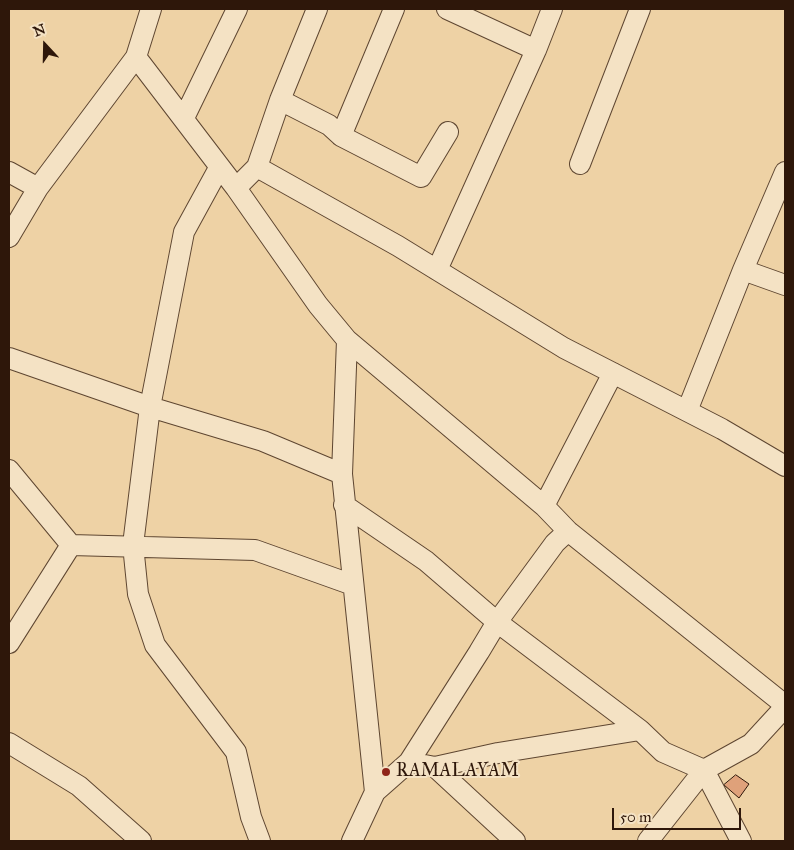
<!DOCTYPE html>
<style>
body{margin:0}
#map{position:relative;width:794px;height:850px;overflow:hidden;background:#eed2a5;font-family:"IM FELL Great Primer",serif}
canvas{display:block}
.frame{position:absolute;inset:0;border:10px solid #2e170a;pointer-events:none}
.north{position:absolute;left:20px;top:20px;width:50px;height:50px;-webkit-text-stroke:4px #f4e2c4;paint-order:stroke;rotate:339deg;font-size:14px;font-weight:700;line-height:20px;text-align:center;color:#2e170a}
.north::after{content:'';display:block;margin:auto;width:18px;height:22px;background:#2e170a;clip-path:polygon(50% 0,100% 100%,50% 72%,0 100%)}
.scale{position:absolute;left:612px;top:808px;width:129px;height:22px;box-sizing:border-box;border:2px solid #2e170a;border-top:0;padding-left:6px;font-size:15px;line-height:18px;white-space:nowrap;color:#2e170a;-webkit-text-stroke:4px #f4e2c4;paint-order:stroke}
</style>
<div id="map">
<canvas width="794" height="850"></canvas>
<div class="frame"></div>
<div class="north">N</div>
<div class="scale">50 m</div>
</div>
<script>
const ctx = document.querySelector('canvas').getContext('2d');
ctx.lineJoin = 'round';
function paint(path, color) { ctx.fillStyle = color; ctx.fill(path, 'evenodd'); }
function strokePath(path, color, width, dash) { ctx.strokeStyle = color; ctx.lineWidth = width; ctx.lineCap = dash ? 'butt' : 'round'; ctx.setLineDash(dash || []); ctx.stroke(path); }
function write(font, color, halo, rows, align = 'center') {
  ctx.font = font + ' "IM FELL Great Primer",serif'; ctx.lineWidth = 4; ctx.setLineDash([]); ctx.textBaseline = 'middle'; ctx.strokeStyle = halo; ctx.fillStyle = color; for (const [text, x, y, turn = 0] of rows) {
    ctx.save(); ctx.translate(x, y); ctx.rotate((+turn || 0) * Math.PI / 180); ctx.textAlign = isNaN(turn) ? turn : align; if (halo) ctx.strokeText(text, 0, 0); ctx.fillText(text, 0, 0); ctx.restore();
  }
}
const building = new Path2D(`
 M 736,775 L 749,784 L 739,798 L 724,785 Z`);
paint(building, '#dfa17a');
strokePath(building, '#2e170a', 1);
const minor = new Path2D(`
 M 151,9 L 136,57 L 236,188 L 318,305 L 347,340 L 544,506 L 568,531 L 785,705
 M 447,9 L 536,50
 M 280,100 L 329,125 L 341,136 L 421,177 L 448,132
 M 184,118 L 237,9
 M 341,136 L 394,9
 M 580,164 L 640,9
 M 257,167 L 398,246 L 564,348 L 722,429 L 785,466
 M 219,168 L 184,232 L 150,407 L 133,545 L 138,594 L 155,645 L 236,752 L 251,817 L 260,841
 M 9,172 L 38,188
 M 236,188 L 257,167 L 280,100 L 317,9
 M 9,237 L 38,188 L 136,57
 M 437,270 L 536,50 L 552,9
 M 743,270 L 785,172
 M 347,340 L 342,474 L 375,792 L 352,841
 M 9,358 L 150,407 L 263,441 L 342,474
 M 687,411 L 743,270 L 785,285
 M 9,470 L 71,545 L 255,550 L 353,585
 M 344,505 L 426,561 L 497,622 L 640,730
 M 544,506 L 613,373
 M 9,643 L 71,545
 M 9,743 L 79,786 L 141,841
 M 409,762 L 435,767 L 498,753 L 640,730 L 663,752 L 704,770 L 751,744 L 785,707
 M 435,767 L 515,841
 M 375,792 L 409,762 L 479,652 L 497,622 L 555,543 L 568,531
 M 648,841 L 704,770 L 741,841`);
strokePath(minor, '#5e4631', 22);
strokePath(minor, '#f4e2c4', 20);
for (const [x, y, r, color] of [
 [386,772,5,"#8f2418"]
]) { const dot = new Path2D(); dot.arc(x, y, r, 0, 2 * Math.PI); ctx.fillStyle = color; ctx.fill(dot); strokePath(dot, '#f4e2c4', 2); }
write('18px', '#2e170a', '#f4e2c4', [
 ["RAMALAYAM",396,772]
], 'left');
</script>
